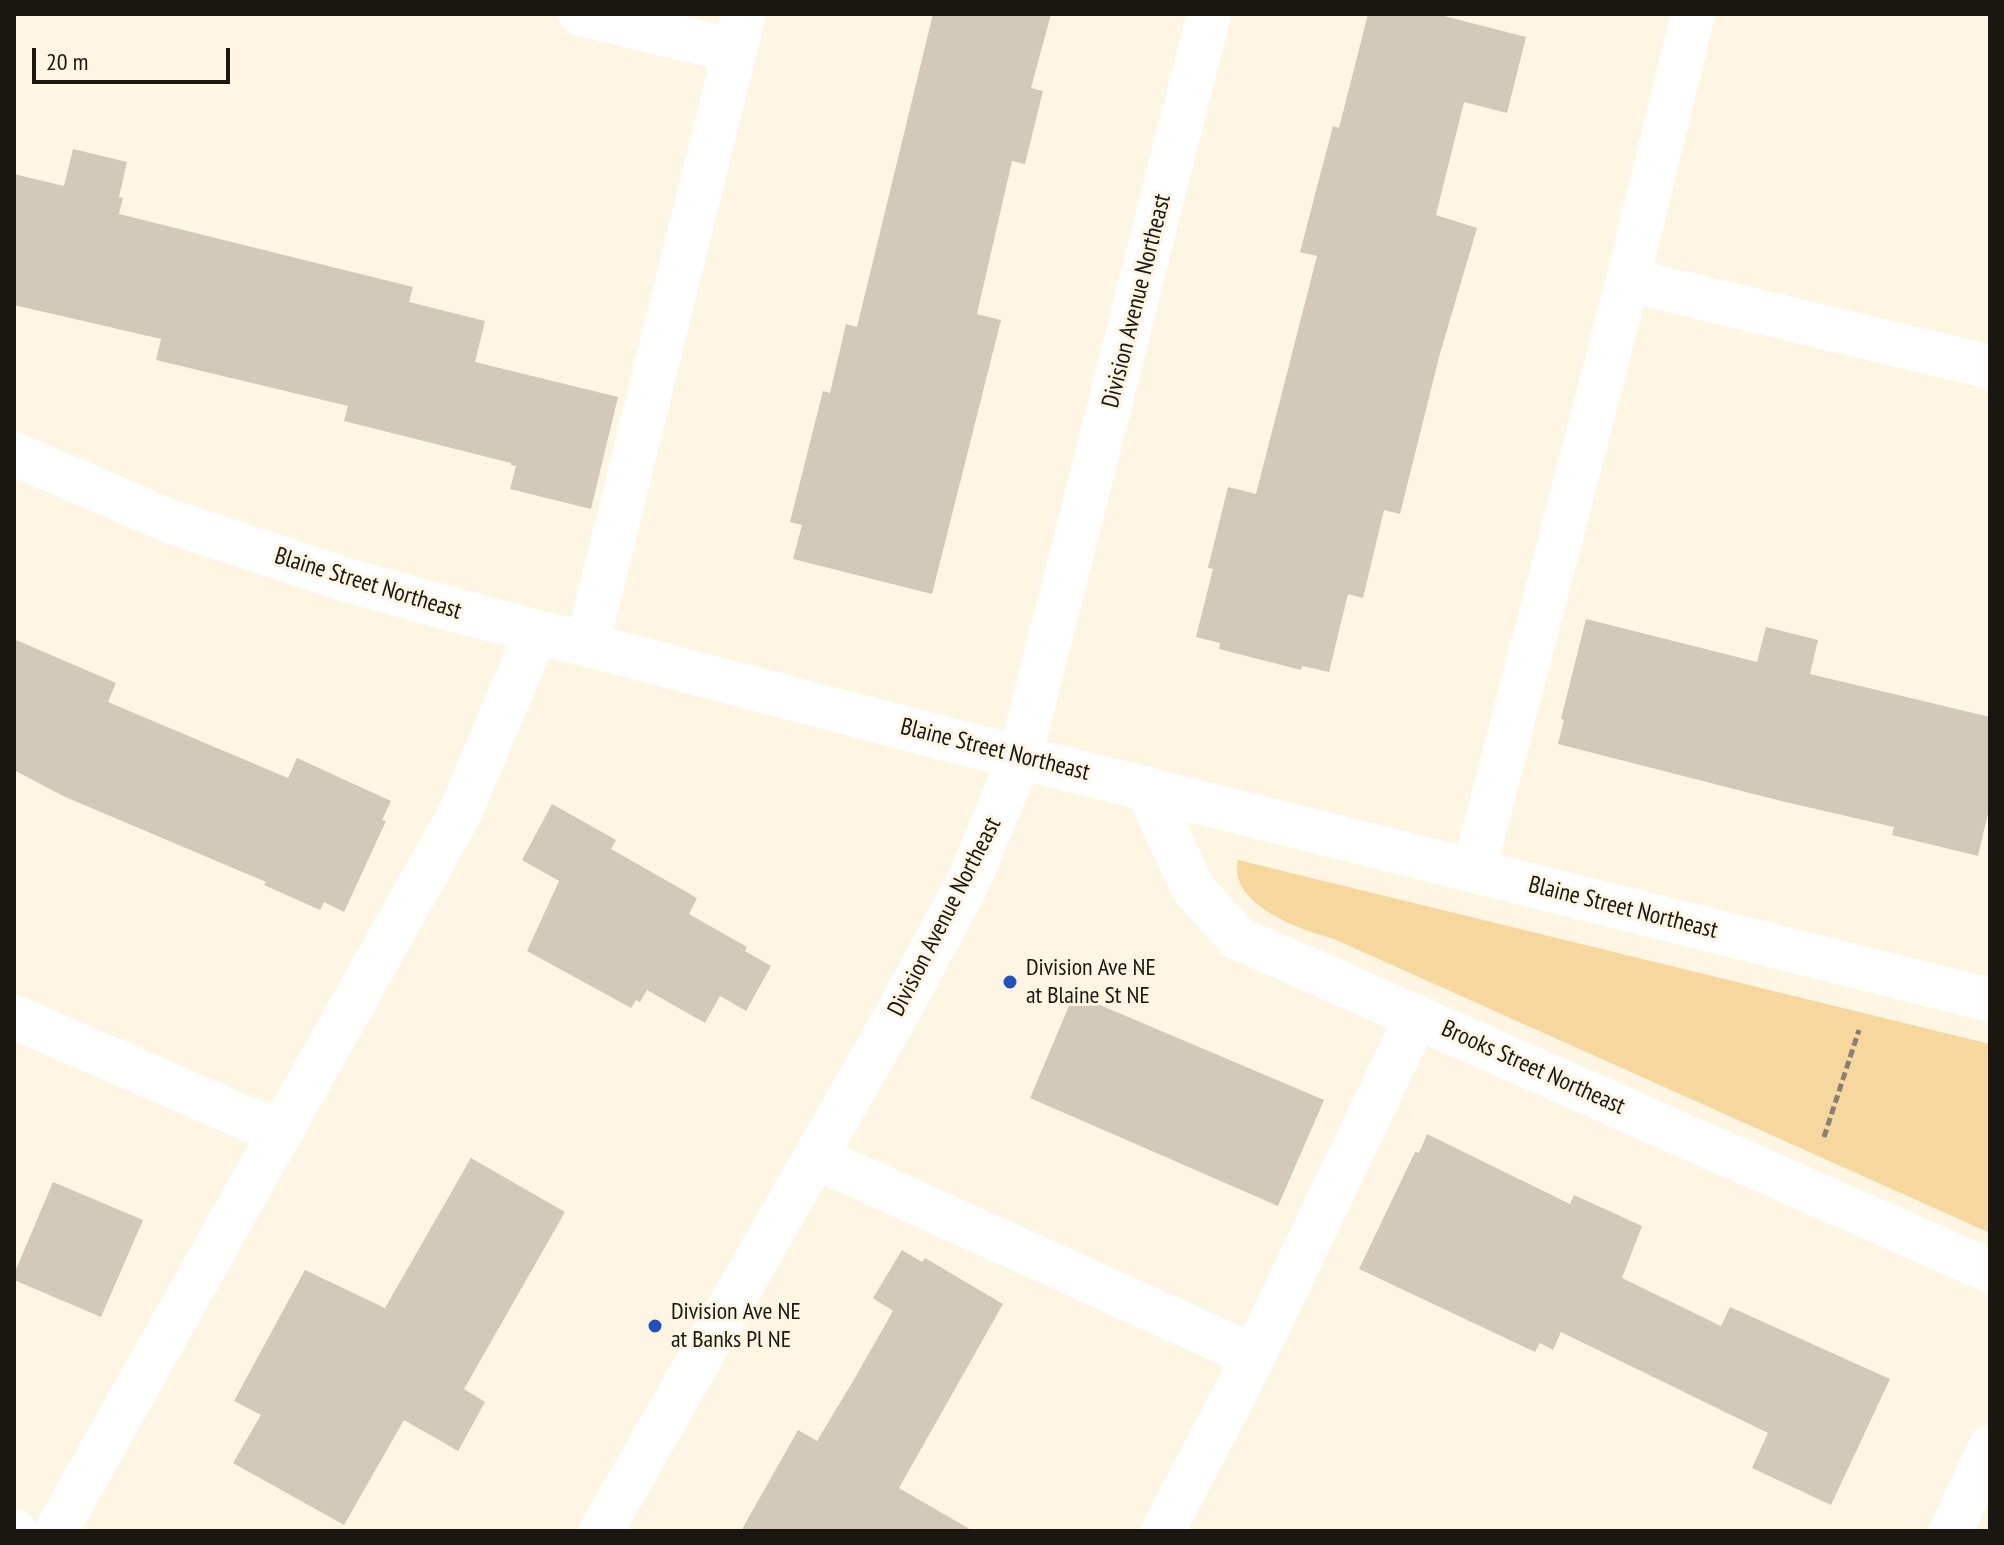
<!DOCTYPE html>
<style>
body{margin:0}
#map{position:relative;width:2004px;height:1545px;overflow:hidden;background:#fef5e3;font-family:"PT Sans Narrow",sans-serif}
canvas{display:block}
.frame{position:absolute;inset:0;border:16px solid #1a1711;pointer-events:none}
.scale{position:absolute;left:32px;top:48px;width:198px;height:36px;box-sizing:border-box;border:4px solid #1a1711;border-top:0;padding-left:10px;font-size:24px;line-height:28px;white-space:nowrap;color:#1a1711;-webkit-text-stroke:6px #fef5e3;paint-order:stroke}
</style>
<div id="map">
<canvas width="2004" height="1545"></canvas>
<div class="frame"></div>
<div class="scale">20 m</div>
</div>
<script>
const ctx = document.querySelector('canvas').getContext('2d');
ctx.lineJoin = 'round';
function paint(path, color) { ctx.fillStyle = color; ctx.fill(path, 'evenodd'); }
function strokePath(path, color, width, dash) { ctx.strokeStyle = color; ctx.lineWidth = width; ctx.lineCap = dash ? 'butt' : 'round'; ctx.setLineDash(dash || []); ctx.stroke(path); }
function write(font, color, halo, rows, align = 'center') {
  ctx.font = font + ' "PT Sans Narrow",sans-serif'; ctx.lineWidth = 6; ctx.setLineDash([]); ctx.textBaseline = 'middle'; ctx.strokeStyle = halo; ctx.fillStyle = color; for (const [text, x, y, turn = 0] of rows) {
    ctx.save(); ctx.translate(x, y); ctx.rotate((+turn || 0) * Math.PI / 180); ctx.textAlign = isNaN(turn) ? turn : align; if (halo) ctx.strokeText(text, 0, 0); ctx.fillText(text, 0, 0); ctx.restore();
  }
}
paint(new Path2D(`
 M 1238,860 L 1990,1044 L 1990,1233 L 1334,939 C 1301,930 1227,904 1238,860 Z`), '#f6d89f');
paint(new Path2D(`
 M 933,14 L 1051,14 L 1031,88 L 1043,91 L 1025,164 L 1012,161 L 977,314 L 1001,320 L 932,594 L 793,559 L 802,525 L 790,522 L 823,391 L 830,393 L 846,324 L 857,327 Z
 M 1368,14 L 1436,14 L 1526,37 L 1507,113 L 1464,102 L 1436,215 L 1477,228 L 1439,357 L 1400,514 L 1384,510 L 1363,598 L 1348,594 L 1329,672 L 1302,666 L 1301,670 L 1219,649 L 1220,643 L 1196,637 L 1213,569 L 1208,568 L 1228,487 L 1256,494 L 1317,256 L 1300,252 L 1333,126 L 1339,128 Z
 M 73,149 L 127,162 L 119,197 L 123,198 L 119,214 L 413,287 L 409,302 L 485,321 L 475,362 L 618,397 L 591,509 L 510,489 L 516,466 L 511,465 L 511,463 L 344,421 L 348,406 L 156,360 L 161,339 L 14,305 L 14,174 L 64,186 Z
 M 1586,619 L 1757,662 L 1766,627 L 1818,640 L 1810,674 L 1990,717 L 1990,805 L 1978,856 L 1892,835 L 1894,827 L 1781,801 L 1558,744 L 1564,720 L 1561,719 Z
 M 14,639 L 116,683 L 108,702 L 288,778 L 297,758 L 391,801 L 382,820 L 386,821 L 344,912 L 324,902 L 320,910 L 264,885 L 266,882 L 63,796 L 14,770 Z
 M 552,804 L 616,840 L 611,849 L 697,898 L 689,914 L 747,947 L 745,951 L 771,966 L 746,1011 L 720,996 L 705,1023 L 647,990 L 640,1002 L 636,1000 L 631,1008 L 527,951 L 559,881 L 522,860 Z
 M 1074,994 L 1324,1100 L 1278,1206 L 1030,1098 Z
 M 1427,1134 L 1570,1204 L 1574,1195 L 1642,1226 L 1622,1278 L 1721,1326 L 1730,1307 L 1890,1379 L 1831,1505 L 1752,1468 L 1768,1433 L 1561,1332 L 1553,1350 L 1540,1343 L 1535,1352 L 1359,1269 L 1415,1152 L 1419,1153 Z
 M 471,1158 L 565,1212 L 464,1389 L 485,1402 L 458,1451 L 404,1420 L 344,1525 L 233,1463 L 261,1415 L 234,1401 L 305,1270 L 385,1308 Z
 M 53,1182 L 143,1220 L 101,1317 L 14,1280 L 14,1274 Z
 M 902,1250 L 922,1262 L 925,1258 L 1003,1304 L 899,1488 L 973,1531 L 741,1531 L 798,1430 L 817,1441 L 856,1376 L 893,1311 L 873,1298 Z`), '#d2c9b8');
strokePath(new Path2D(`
 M 1824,1137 L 1859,1030`), '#878175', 5, [8, 4]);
strokePath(new Path2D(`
 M 580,14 L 735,51
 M 1628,280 L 1990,367
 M 14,454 L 172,522 L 347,580 L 447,608 L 935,736 L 1990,1000
 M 587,645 L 744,14
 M 1146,788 L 1194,890 L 1238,938 L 1990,1271
 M 1474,870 L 1628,280 L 1693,14
 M 14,1017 L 280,1133
 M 815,1157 L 1254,1356 L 1417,1016
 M 14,1531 L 15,1531
 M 56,1531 L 460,813 L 536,633
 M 601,1531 L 896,1016 L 969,880 L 1020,757 L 1209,14
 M 1163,1531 L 1254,1356
 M 1951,1531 L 1990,1447`), '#fff', 44);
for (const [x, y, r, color] of [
 [1010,982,8,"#2051be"],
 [655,1326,8,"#2051be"]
]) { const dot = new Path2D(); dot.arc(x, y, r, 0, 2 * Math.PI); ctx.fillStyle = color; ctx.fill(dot); strokePath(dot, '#fef5e3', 3); }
write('24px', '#1a1711', '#fef5e3', [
 ["Division Avenue Northeast",1137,301,-76],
 ["Blaine Street Northeast",368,584,17],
 ["Blaine Street Northeast",995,750,14],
 ["Blaine Street Northeast",1623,908,14],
 ["Division Avenue Northeast",945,917,-63],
 ["Brooks Street Northeast",1533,1068,24]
]);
write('24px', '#1a1711', '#fef5e3', [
 ["Division Ave NE",1026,968],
 ["at Blaine St NE",1026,996],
 ["Division Ave NE",671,1312],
 ["at Banks Pl NE",671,1340]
], 'left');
</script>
